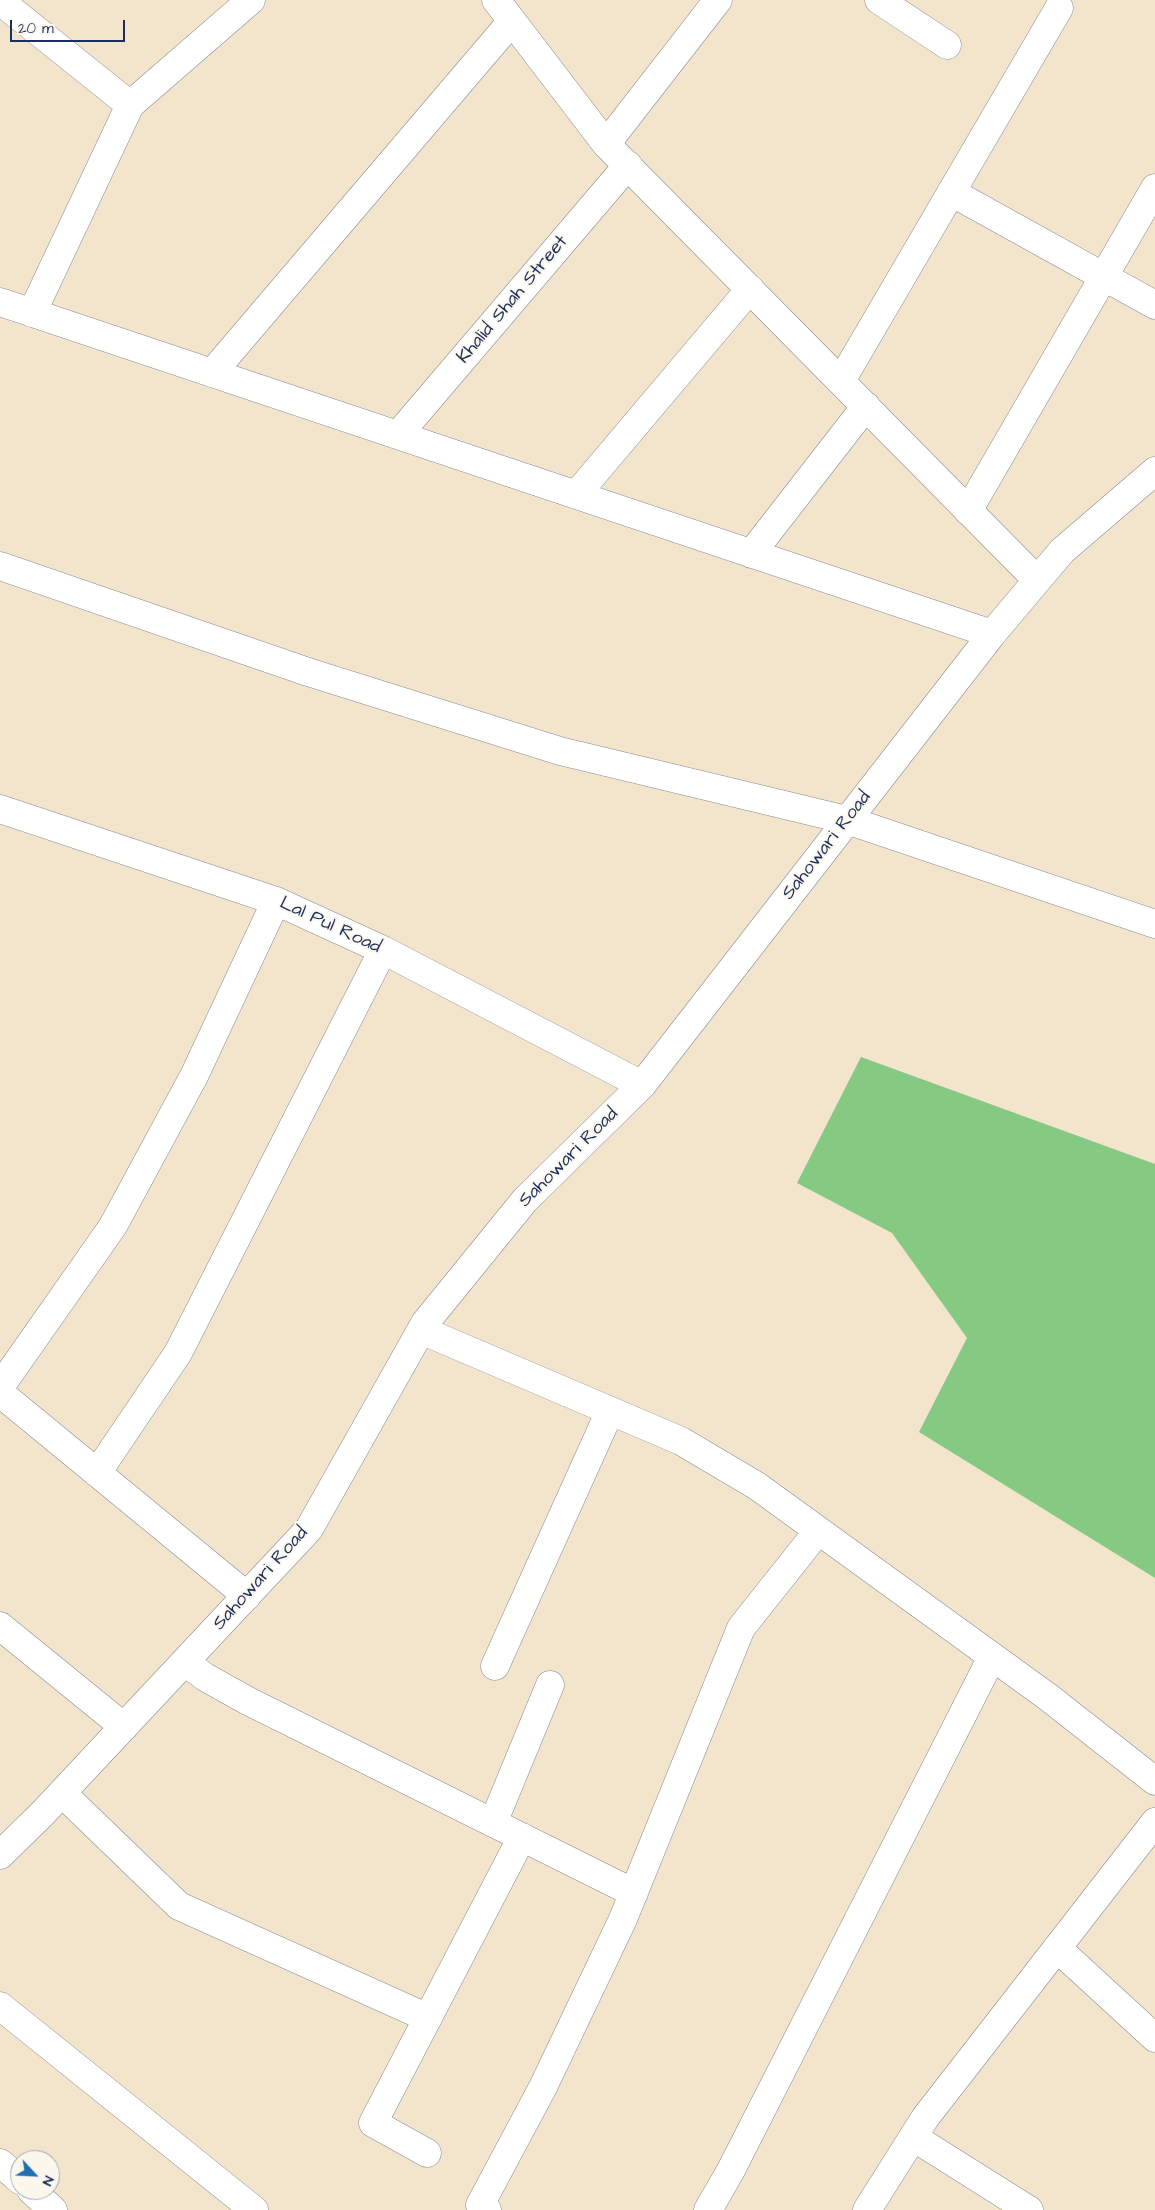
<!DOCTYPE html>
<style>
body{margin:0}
#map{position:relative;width:1155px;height:2210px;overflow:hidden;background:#f3e5cc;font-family:"Architects Daughter",sans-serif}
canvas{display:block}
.north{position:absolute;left:10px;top:2150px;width:50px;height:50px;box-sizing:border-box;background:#fbf7ec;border:1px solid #a1a7b3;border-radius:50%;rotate:115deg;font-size:14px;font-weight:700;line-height:20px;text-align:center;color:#1b2f5e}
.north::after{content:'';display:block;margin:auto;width:18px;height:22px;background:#1f6fb2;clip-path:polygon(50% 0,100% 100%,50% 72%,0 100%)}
.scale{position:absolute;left:10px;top:20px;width:115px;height:22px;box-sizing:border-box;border:2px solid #1b2f5e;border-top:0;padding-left:6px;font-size:15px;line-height:18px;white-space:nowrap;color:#1b2f5e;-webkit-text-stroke:4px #fbf7ec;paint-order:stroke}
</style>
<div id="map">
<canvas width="1155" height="2210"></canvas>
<div class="north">N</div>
<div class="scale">20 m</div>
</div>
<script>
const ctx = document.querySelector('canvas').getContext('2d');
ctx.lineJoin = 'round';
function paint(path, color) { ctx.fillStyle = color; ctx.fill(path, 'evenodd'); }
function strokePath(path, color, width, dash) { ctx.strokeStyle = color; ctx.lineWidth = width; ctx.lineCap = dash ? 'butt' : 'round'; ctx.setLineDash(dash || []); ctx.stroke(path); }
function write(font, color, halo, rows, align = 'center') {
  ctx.font = font + ' "Architects Daughter",sans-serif'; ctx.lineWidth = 4; ctx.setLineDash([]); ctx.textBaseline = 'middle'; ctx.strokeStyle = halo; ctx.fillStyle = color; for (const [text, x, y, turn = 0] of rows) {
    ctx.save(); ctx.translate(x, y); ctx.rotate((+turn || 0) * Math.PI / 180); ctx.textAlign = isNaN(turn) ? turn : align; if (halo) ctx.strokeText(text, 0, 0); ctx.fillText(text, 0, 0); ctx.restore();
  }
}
paint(new Path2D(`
 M 861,1057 L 1155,1164 L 1155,1578 L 919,1432 L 967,1338 L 892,1233 L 797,1183 Z`), '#85c983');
const minor = new Path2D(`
 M 496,0 L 606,144 L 1037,580
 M 879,0 L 947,45
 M 0,1 L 130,105 L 32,313
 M 130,105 L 251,0
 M 606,144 L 718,0
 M 951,192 L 1155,305
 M 0,302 L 992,634
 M 212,373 L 512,21
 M 841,381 L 1059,8
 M 398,435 L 628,165
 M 576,495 L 750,289
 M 968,511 L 1155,188
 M 751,554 L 866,406
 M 0,566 L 308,672 L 560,751 L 847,820 L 1155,924
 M 0,809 L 276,901 L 383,950 L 642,1085
 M 421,1330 L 681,1441 L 757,1486 L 1048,1697 L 1155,1781
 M 0,1387 L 113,1226 L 194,1076 L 276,901
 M 0,1393 L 247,1596
 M 97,1473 L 178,1353 L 383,950
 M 0,1626 L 124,1727
 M 185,1662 L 205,1677 L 248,1701 L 634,1893
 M 495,1666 L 610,1411
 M 62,1793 L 179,1906 L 428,2018
 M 493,1823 L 550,1685
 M 0,1855 L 42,1814 L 309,1529 L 425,1323 L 525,1200 L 642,1085 L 992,634 L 1062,551 L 1155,471
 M 1057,1948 L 1155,2038
 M 0,2006 L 254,2210
 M 913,2137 L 1029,2210
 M 427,2153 L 373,2123 L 522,1837
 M 0,2163 L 20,2180
 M 31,2190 L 53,2210
 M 487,2210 L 480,2205 L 543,2087 L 623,1919 L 741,1628 L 818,1531
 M 708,2210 L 731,2170 L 992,1657
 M 867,2210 L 925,2118 L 1155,1822`);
strokePath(minor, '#878a95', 29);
strokePath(minor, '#fff', 28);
write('19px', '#1b2f5e', '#fbf7ec', [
 ["Khalid Shah Street",513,300,-50],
 ["Sahowari Road",827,846,-52],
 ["Lal Pul Road",330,926,25],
 ["Sahowari Road",569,1158,-45],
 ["Sahowari Road",261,1579,-48]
]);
</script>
